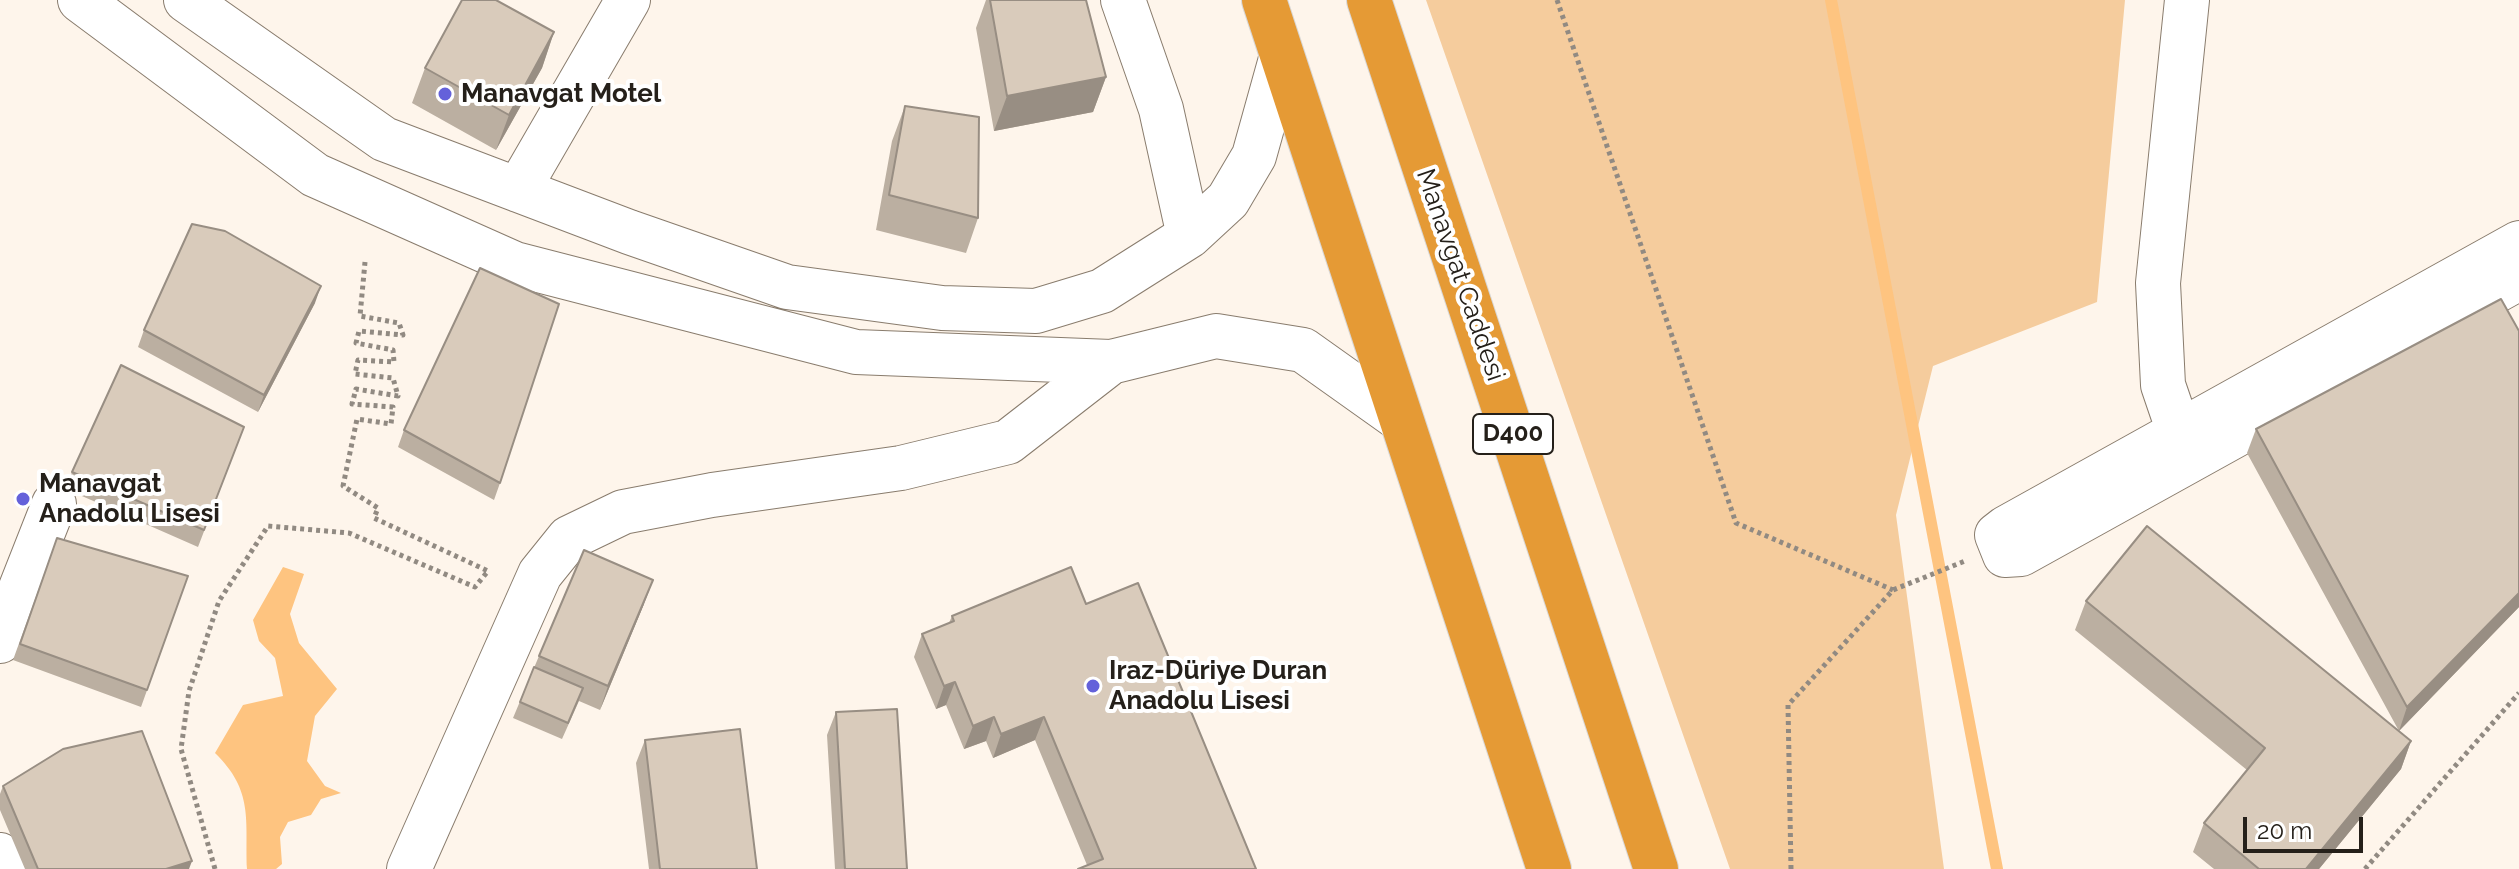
<!DOCTYPE html>
<meta charset="utf-8">
<style>
body{margin:0}
#map{position:relative;width:2519px;height:869px;overflow:hidden;background:#fef5eb;font-family:Raleway,sans-serif}
canvas{display:block}
.scale{position:absolute;left:2243px;top:817px;width:120px;height:36px;box-sizing:border-box;border:4px solid #25201a;border-top:0;padding-left:10px;font-size:24px;line-height:28px;white-space:nowrap;color:#25201a;-webkit-text-stroke:6px #fff;paint-order:stroke}
</style>
<div id="map">
<canvas width="2519" height="869"></canvas>
<div class="scale">20 m</div>
</div>
<script>
const ctx = document.querySelector('canvas').getContext('2d');
ctx.lineJoin = 'round';
function paint(path, color) { ctx.fillStyle = color; ctx.fill(path, 'evenodd'); }
function strokePath(path, color, width, dash) { ctx.strokeStyle = color; ctx.lineWidth = width; ctx.lineCap = dash ? 'butt' : 'round'; ctx.setLineDash(dash || []); ctx.stroke(path); }
function write(font, color, halo, rows, align = 'center') {
  ctx.font = font + ' Raleway,sans-serif'; ctx.lineWidth = 8; ctx.setLineDash([]); ctx.textBaseline = 'middle'; ctx.strokeStyle = halo; ctx.fillStyle = color; for (const [text, x, y, turn = 0] of rows) {
    ctx.save(); ctx.translate(x, y); ctx.rotate((+turn || 0) * Math.PI / 180); ctx.textAlign = isNaN(turn) ? turn : align; if (halo) ctx.strokeText(text, 0, 0); ctx.fillText(text, 0, 0); ctx.restore();
  }
}
paint(new Path2D(`
 M 1426,0 L 2125,0 L 2097,302 L 1933,366 L 1896,515 L 1944,869 L 1730,869 Z`), '#f5cc9d');
paint(new Path2D(`
 M 283,567 L 304,574 L 290,614 L 299,643 L 337,689 L 315,716 L 307,761 L 325,786 L 341,793 L 321,799 L 311,815 L 288,822 L 280,837 L 282,864 L 276,869 L 247,869 C 245,820 254,791 215,753 L 243,705 L 283,696 L 275,658 L 259,641 L 253,620 Z`), '#fec480');
strokePath(new Path2D(`
 M 1831,0 L 1997,869`), '#fec480', 12);
const minor = new Path2D(`
 M 80,0 L 315,175 L 515,264 L 856,352 L 1111,362 L 1216,336 L 1303,350 L 1400,419
 M 186,0 L 384,139 L 629,232 L 787,287 L 942,308 L 1036,311 L 1102,291 L 1189,236 L 1228,200 L 1254,156 L 1281,59
 M 1123,0 L 1161,109 L 1189,236
 M 518,190 L 628,0
 M 2519,243 L 2006,528 L 1997,535 L 2005,555 L 2021,554 L 2519,278
 M 2179,432 L 2163,385 L 2158,283 L 2187,0
 M 0,641 L 54,504
 M 0,855 L 12,869
 M 409,869 L 540,574 L 569,538 L 623,512 L 712,495 L 901,468 L 1008,442 L 1111,362`);
const highway = new Path2D(`
 M 1264,0 L 1549,869
 M 1369,0 L 1656,869`);
strokePath(minor, '#897c6d', 46);
strokePath(highway, '#d8d7d6', 46);
strokePath(new Path2D(`
 M 1557,0 L 1736,523 L 1893,590
 M 215,869 L 181,749 L 189,691 L 219,601 L 268,526 L 349,533 L 475,587 L 488,571 L 374,518 L 378,508 L 343,486 L 357,419 L 391,424 L 393,407 L 352,404 L 356,389 L 398,396 L 393,378 L 355,374 L 358,360 L 394,362 L 393,350 L 356,343 L 359,331 L 403,335 L 399,323 L 360,316 L 365,262
 M 1791,869 L 1788,705 L 1893,590 L 1965,561
 M 2365,869 L 2519,693`), '#918a82', 5, [4, 4]);
strokePath(minor, '#fff', 44);
strokePath(highway, '#e59a35', 44);
paint(new Path2D(`
 M 986,0 L 1086,0 L 1106,77 L 1093,112 L 994,131 L 976,28 Z
 M 554,32 L 542,68 L 496,150 L 412,103 L 425,68 Z
 M 905,106 L 978,218 L 966,253 L 876,230 L 892,141 Z
 M 315,303 L 258,412 L 138,347 L 144,330 Z
 M 2519,331 L 2519,607 L 2399,731 L 2411,741 L 2401,769 L 2319,869 L 2214,869 L 2193,852 L 2204,823 L 2247,770 L 2075,630 L 2086,601 L 2399,731 L 2247,453 L 2256,429 Z
 M 244,427 L 198,547 L 66,489 L 72,472 Z
 M 404,430 L 500,483 L 494,500 L 398,447 Z
 M 57,538 L 188,576 L 141,707 L 13,660 Z
 M 644,604 L 600,710 L 579,701 L 562,739 L 513,718 L 539,656 Z
 M 1086,604 L 1256,869 L 1087,865 L 1035,740 L 993,758 L 986,741 L 964,749 L 946,705 L 936,709 L 914,657 L 922,634 L 949,623 L 952,616 Z
 M 836,712 L 907,869 L 835,869 L 827,735 Z
 M 645,740 L 757,869 L 649,869 L 636,763 Z
 M 3,786 L 189,869 L 25,869 L 0,810 L 0,794 Z`), '#bbafa1');
paint(new Path2D(`
 M 554,32 L 542,68 L 496,150 L 509,115 Z
 M 1106,77 L 1093,112 L 994,131 L 1007,96 Z
 M 321,286 L 315,303 L 258,412 L 264,395 Z
 M 653,580 L 644,604 L 600,710 L 608,686 Z
 M 2519,593 L 2519,607 L 2399,731 L 2407,707 Z
 M 955,682 L 946,705 L 936,709 L 944,686 Z
 M 994,717 L 986,741 L 964,749 L 973,726 Z
 M 1044,717 L 1035,740 L 993,758 L 1001,734 Z
 M 2411,741 L 2401,769 L 2319,869 L 2306,869 Z
 M 192,861 L 189,869 L 166,869 Z`), '#988e83');
const building = new Path2D(`
 M 462,0 L 496,0 L 554,32 L 509,115 L 425,68 Z
 M 990,0 L 1086,0 L 1106,77 L 1007,96 Z
 M 905,106 L 979,117 L 978,218 L 889,195 Z
 M 192,224 L 225,231 L 321,286 L 264,395 L 144,330 Z
 M 480,268 L 559,304 L 500,483 L 404,430 Z
 M 2501,299 L 2519,331 L 2519,593 L 2407,707 L 2256,429 Z
 M 121,365 L 244,427 L 204,530 L 72,472 Z
 M 2147,526 L 2411,741 L 2306,869 L 2259,869 L 2204,823 L 2265,748 L 2086,601 Z
 M 57,538 L 188,576 L 147,690 L 20,644 Z
 M 584,550 L 653,580 L 608,686 L 539,656 Z
 M 1071,567 L 1086,604 L 1138,583 L 1256,869 L 1078,869 L 1103,859 L 1044,717 L 1001,734 L 994,717 L 973,726 L 955,682 L 944,686 L 922,634 L 954,621 L 952,616 Z
 M 534,667 L 583,688 L 568,723 L 520,702 Z
 M 897,709 L 907,869 L 845,869 L 836,712 Z
 M 740,729 L 757,869 L 660,869 L 645,740 Z
 M 142,731 L 192,861 L 166,869 L 38,869 L 3,786 L 63,749 Z`);
paint(building, '#d9cbbb');
strokePath(building, '#988e83', 2);
for (const [x, y, r, color] of [
 [445,94,8,"#6461da"],
 [23,499,8,"#6461da"],
 [1093,686,8,"#6461da"]
]) { const dot = new Path2D(); dot.arc(x, y, r, 0, 2 * Math.PI); ctx.fillStyle = color; ctx.fill(dot); strokePath(dot, '#fff', 3); }
for (const [x, y, w] of [
 [1513,434,80]
]) { const box = new Path2D(); box.roundRect(x - w / 2, y - 20, w, 40, 6); ctx.fillStyle = '#fff'; ctx.fill(box); strokePath(box, '#25201a', 2); }
write('bold 24px', '#25201a', null, [
 ["D400",1513,434]
]);
write('bold 26px', '#25201a', '#fff', [
 ["Manavgat Motel",461,94],
 ["Manavgat",39,484],
 ["Anadolu Lisesi",39,514],
 ["Iraz-Düriye Duran",1109,671],
 ["Anadolu Lisesi",1109,701]
], 'left');
write('26px', '#25201a', '#fff', [
 ["Manavgat Caddesi",1460,275,71]
]);
</script>
